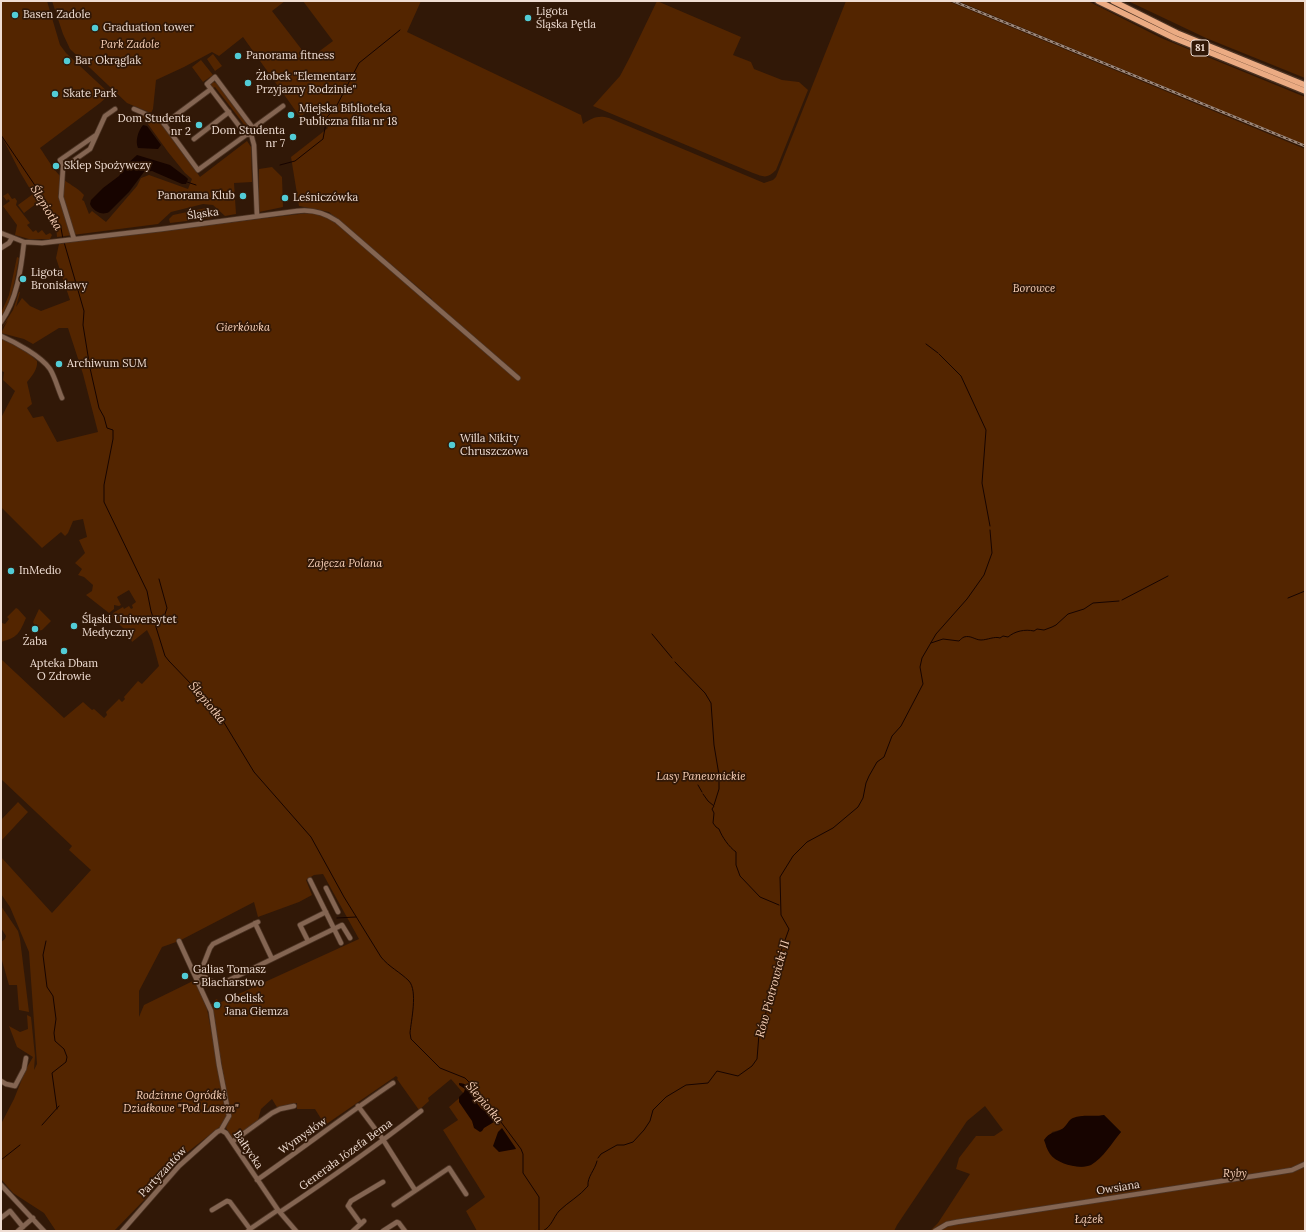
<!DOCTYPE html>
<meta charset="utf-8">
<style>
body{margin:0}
#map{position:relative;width:1306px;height:1232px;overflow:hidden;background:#311807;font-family:Lora,serif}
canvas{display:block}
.frame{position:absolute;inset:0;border:2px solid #efddd3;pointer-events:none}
</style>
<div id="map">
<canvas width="1306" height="1232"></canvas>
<div class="frame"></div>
</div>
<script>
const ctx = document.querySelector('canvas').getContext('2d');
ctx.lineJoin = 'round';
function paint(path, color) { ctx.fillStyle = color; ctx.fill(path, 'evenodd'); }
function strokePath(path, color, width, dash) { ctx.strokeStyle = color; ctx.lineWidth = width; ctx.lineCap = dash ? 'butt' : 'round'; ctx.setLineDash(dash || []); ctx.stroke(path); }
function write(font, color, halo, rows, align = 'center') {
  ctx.font = font + ' Lora,serif'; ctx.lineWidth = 3.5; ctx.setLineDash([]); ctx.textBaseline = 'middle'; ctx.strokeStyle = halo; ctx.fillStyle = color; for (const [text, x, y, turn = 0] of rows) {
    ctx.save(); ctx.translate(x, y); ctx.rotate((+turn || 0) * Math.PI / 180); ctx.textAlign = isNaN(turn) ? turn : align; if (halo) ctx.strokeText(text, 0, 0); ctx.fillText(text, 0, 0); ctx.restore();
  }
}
paint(new Path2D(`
 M 1,1 L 47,1 L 60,45 L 66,53 L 110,94 L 100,103 L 40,148 C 47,158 53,169 61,177 C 69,185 76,186 84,195 L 82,200 L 84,201 L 89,214 L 92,211 L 106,222 L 137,186 L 141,178 L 149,175 L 188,189 L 192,179 L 185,173 L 168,152 L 140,113 L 162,122 L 200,177 L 247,141 L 251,147 L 252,182 L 234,183 L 236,214 L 225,216 L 213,205 L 203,204 L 171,212 L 158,224 L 57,237 L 56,225 L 41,200 L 24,213 L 18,205 L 33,194 L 20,172 L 1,135 Z
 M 52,1 L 285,1 L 272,11 L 309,59 L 333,41 L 303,1 L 421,1 L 407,32 L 581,115 L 583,124 C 592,118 598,115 609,118 L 764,183 L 773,180 L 776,177 L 846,1 L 948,1 L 1305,149 L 1305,1231 L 930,1231 L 938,1223 L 970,1174 L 956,1169 L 959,1158 L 976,1136 L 994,1136 L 1003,1130 L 985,1106 L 967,1121 L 897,1225 L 894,1231 L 477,1231 L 466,1211 L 485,1197 L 443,1130 L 458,1120 L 449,1107 L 464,1094 L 451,1079 L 428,1098 L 429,1101 L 419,1110 L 397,1079 L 398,1078 L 396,1076 L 325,1125 L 315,1109 L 297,1109 L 297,1103 L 278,1109 L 272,1099 L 261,1109 L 258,1120 L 233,1139 L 226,1128 L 231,1116 L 218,1044 L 214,1013 L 210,1004 L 215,1003 L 215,1000 L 217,999 L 219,1003 L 359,939 L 323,874 L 314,875 L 306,880 L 312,895 L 299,902 L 258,917 L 254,902 L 179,941 L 162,947 L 139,991 L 139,1017 L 144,1005 L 195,980 L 207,1009 L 227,1116 L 226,1122 L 175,1162 L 158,1171 L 161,1176 L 144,1192 L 148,1196 L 114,1231 L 56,1231 L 44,1213 L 13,1193 L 1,1179 L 1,1124 L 14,1099 L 26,1069 L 33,1057 L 17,1047 L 9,1026 L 20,1032 L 28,1029 L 27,1015 L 31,1017 L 35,1056 L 34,1070 L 37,1064 L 29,952 L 10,907 L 1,894 L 1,857 L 52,913 L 91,870 L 69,850 L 72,846 L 1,779 L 1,659 L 64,718 L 83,702 L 92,710 L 94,709 L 104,718 L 107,715 L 106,712 L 119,699 L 122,702 L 125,699 L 124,697 L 138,681 L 142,684 L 159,666 L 152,640 L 147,630 L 132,642 L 129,634 L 112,617 L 113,613 L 123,607 L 124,609 L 129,606 L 131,609 L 133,608 L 132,605 L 136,602 L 129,590 L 117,597 L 121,605 L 119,606 L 114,605 L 114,609 L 109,613 L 86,595 L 92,591 L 93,585 L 84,577 L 78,575 L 82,569 L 75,563 L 85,553 L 79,540 L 87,537 L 83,519 L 73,521 L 68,533 L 65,536 L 61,532 L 42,548 L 1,507 L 1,418 L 15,391 L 3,380 L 4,372 L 1,371 L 1,337 L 26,351 L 37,361 C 38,369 32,376 27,382 L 32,404 L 27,408 L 33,418 L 43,416 L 57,442 L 98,432 L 83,374 L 68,328 L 59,328 L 33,344 L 24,339 L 1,333 L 8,320 L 1,329 L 13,310 L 19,292 L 20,292 L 16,307 L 22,298 L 30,306 L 41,311 L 70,300 L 56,258 L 59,244 L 77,241 L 308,213 L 316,214 L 332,220 L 428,302 L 432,299 L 329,212 L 299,206 L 291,157 L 328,128 L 314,107 L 300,117 L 243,37 L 219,56 L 212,52 L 184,67 L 156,80 L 153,109 L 151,113 L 127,103 L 70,49 L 63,34 ZM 1104,1115 L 1121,1132 L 1082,1167 C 1065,1164 1054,1162 1046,1146 L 1052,1132 L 1063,1129 L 1071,1119 L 1082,1116 L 1096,1117 Z
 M 657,1 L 741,37 L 733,55 L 751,62 L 754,69 L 782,80 L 799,82 L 808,90 L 776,170 C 767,179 764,177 753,173 L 593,106 L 620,76 L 630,57 Z
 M 958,1 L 1088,1 L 1161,38 L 1305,97 L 1305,145 Z
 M 1128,1 L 1305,1 L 1305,78 L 1206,38 Z
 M 213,54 L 222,66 L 215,71 L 207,59 Z
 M 201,60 L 213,75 L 203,82 L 192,67 Z
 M 213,82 L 217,83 L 251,128 L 250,130 L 246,131 L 246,127 L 215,87 L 213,88 L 210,85 Z
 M 272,167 L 282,177 L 283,207 L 259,212 L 259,169 Z
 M 8,193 L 12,199 L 15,198 L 17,201 L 16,205 L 30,223 L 27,225 L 33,232 L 36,230 L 38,233 L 42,230 L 46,235 L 50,233 L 52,235 L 50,239 L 29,239 L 15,235 L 17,225 L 3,206 L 10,201 L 8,199 L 7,201 L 3,196 Z
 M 206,208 L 211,210 L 212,212 L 212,218 L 170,223 L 169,219 L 173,215 Z
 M 17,257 L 19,258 C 15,278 13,299 1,317 L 1,313 L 9,295 Z
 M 16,608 L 18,609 L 26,618 C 19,634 18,637 1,642 L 1,624 L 2,623 L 5,624 L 9,619 L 7,617 Z
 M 39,609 L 51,621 L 42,630 L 38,631 L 33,622 Z
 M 18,802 L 28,812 L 1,841 L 1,820 Z
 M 1,906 L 18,931 L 20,939 L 29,1012 L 19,1010 L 17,985 L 9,985 L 1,957 L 1,942 L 5,939 L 6,936 L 1,928 Z`), '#532500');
paint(new Path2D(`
 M 143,125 L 147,126 L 161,145 L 158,149 L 138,148 C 135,141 138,131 143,125 Z
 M 137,155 L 170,165 L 186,177 L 188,179 L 186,184 L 182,184 L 152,171 L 144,172 L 129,192 L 109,212 C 102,216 93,211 90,204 L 91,200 L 103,188 L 119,176 L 126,165 Z
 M 459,1083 C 473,1083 473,1102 482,1109 C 487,1113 490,1112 494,1119 L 494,1122 L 484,1128 L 482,1131 L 480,1132 L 474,1128 L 472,1121 L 459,1102 L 459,1097 L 464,1092 L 465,1089 L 459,1085 Z
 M 1104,1115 L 1121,1132 C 1112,1143 1103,1158 1091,1165 C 1080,1170 1057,1164 1050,1154 C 1047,1150 1046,1145 1044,1140 C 1050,1131 1054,1134 1062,1129 C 1067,1126 1068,1120 1073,1118 C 1083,1114 1094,1117 1104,1115 Z
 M 502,1128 L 515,1147 L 516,1149 L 499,1152 L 493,1146 L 498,1132 Z`), '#170400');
strokePath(new Path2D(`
 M 1,135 L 34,184 L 61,228 L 63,239
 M 280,165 L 295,161 L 323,139 L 327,117 L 336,107 L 359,63 L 400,30
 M 187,182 L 196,185
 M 64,242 L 84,311 L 83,325 L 90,368 L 99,408 L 104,417 L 107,428 L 113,430 L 113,439 L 104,485 L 104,502 L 147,591 L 151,611 L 165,656 L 169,661 L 217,711 L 254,772 L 311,837 L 344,897 L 381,957 C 389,967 400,972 409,981 C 418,991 411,1021 410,1033 L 411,1039 L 440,1068 L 465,1078 L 468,1081 L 495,1114 L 521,1149 L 523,1154 L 523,1173 L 539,1197 L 539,1231
 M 926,344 L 938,353
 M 939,354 L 961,376 L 986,430 L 982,483 L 990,526
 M 1288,598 L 1305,591
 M 1122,600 L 1168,576
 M 157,626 L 165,614 L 167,608 L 159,579
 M 652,634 L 672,658
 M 931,643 L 943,639 L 959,641 C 961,639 962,638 964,637 C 971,635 975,640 981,640 C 987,640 995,636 1000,638 L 1003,636 L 1008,637 C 1015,631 1025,629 1034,631 L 1037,629 L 1044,630 L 1052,627 L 1056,625 L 1068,614 L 1084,609 L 1093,603 L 1119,601
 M 675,662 L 705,693 L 711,703 L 714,745 L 719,775
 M 698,785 L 702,792
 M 703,794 L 708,801 L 714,806 L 712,809 L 714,813 L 713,823 L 716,827 L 719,829 C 722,837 729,847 736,852 L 736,865 L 740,876 L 760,897 L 779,905
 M 714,805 L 719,789 L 719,780
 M 337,918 L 356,917
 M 46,941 L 43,955 L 47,987 L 53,996 L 56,1019 L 54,1033 L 55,1041 L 64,1049 L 67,1057 L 66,1062 L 52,1073 L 57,1109
 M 42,1125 L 59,1106
 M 598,1158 L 601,1154 L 617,1145 L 624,1145 L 633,1142 L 644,1130 L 650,1121 L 653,1110 L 666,1097 L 686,1085 L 708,1083 L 717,1071 L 738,1076 L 752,1066 L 757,1059 L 759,1034 L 763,1028 L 766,1012 L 771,1000 L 775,974 L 780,954 L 789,929 L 781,915 L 780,877 L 793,856 L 807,842 L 833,828 L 858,807 L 863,798 L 866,783 L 869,776 L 877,762 L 884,757 L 892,736 L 901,726 L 923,684 L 920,667 L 922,658 L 936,634 L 967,599 L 984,575 L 992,553 L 990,530
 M 1,1160 L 20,1145
 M 543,1231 C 552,1226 553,1218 559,1211 C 568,1202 580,1196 588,1186 C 587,1177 595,1170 597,1161`), '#170400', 1);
const minor = new Path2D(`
 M 134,109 L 162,121 L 198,170 L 246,135 L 251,134
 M 164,124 L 211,89
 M 246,135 L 207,84 L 215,77 L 253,128
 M 194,139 L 229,112
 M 63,168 L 60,160 L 96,135
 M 257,216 L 254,145 L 251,134 L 253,128 L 283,106
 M 1,233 L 24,242 L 42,243 L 162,229 L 297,211 C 312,209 325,213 337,221 L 518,378
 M 74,239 L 61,197 L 63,168 L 90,149 L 105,116 L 115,109
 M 1,248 L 9,243 L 12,238
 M 1,322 C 17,299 21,270 24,242
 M 1,336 C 15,342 41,356 50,369 C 55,377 58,389 62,398
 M 310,880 L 341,943
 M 326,888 L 338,912
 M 255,923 L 272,959
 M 179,941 L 211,1011 L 219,1065 L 229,1116 L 221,1130
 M 308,941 L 300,925 L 326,912
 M 200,974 L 217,984 L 223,983 L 342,925 L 350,938
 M 199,976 L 210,948 L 213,944 L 258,922
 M 1,1081 L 6,1084 L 15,1086 L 24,1069 L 26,1058
 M 358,1106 L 382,1138 L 415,1190
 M 221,1130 L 226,1133 L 278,1210 L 296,1231
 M 232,1142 L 272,1113 L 280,1109 L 294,1106
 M 257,1180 C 303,1148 347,1114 393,1083
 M 1,1185 L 44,1231
 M 394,1205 L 449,1168 L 466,1194
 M 212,1210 L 227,1201 L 230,1202 L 250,1229 L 248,1231
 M 280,1212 C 328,1180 375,1147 421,1111
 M 1,1218 L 10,1211 L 23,1227
 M 361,1224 L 348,1206 L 351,1201 L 383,1182
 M 250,1229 L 278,1210
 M 18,1231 L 33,1218
 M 122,1231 L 179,1166 L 217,1132 L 221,1130
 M 353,1231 L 364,1221
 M 383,1231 L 397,1222 L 399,1223 L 405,1231
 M 935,1231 L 947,1224 L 957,1222 L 1280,1172 L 1292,1170 L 1305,1164`);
const major = new Path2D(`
 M 1098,1 L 1174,38 L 1305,91
 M 1113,1 L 1177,33 L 1305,85`);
strokePath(minor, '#4c3424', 6);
strokePath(major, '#4c3424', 8);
strokePath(minor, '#846552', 4.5);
strokePath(major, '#ebab83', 5.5);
const rail = new Path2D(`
 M 953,1 L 1305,146`);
strokePath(rail, '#9d887b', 2.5);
strokePath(rail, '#311807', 1, [3]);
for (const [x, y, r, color] of [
 [15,15,4,"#52ccd6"],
 [528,18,4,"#52ccd6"],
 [95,28,4,"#52ccd6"],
 [238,56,4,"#52ccd6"],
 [67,61,4,"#52ccd6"],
 [248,83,4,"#52ccd6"],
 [55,94,4,"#52ccd6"],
 [291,115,4,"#52ccd6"],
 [199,125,4,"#52ccd6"],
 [293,137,4,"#52ccd6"],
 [56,166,4,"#52ccd6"],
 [243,196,4,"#52ccd6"],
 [285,198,4,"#52ccd6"],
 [23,279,4,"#52ccd6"],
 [59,364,4,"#52ccd6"],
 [452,445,4,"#52ccd6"],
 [11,571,4,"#52ccd6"],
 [74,626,4,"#52ccd6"],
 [35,629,4,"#52ccd6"],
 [64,651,4,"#52ccd6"],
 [185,976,4,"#52ccd6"],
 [217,1005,4,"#52ccd6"]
]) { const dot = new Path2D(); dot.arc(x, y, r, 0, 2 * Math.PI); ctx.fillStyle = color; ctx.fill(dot); strokePath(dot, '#311807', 1.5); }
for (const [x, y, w] of [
 [1200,48,18]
]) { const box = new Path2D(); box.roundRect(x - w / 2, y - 8, w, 16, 3); ctx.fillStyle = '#311807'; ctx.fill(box); strokePath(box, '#efddd3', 1); }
write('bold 10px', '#efddd3', null, [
 ["81",1200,48]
]);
write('11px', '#efddd3', '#311807', [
 ["Ligota",536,12],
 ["Śląska Pętla",536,25],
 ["Basen Zadole",23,15],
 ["Graduation tower",103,28],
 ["Panorama fitness",246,56],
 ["Bar Okrąglak",75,61],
 ["Żłobek \"Elementarz",256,77],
 ["Przyjazny Rodzinie\"",256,90],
 ["Skate Park",63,94],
 ["Miejska Biblioteka",299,109],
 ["Publiczna filia nr 18",299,122],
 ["Dom Studenta",191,119,"right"],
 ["nr 2",191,132,"right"],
 ["Dom Studenta",285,131,"right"],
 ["nr 7",285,144,"right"],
 ["Sklep Spożywczy",64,166],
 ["Panorama Klub",235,196,"right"],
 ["Leśniczówka",293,198],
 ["Ligota",31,273],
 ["Bronisławy",31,286],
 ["Archiwum SUM",67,364],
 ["Willa Nikity",460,439],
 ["Chruszczowa",460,452],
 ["InMedio",19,571],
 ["Śląski Uniwersytet",82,620],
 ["Medyczny",82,633],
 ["Żaba",35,642,"center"],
 ["Apteka Dbam",64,664,"center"],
 ["O Zdrowie",64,677,"center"],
 ["Galias Tomasz",193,970],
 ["- Blacharstwo",193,983],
 ["Obelisk",225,999],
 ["Jana Giemza",225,1012]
], 'left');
write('italic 11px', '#fad2ba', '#311807', [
 ["Park Zadole",130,45],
 ["Borowce",1034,289],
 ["Gierkówka",243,328],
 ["Zajęcza Polana",345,564],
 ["Lasy Panewnickie",701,777],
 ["Rodzinne Ogródki",181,1096],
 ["Działkowe \"Pod Lasem\"",181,1109],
 ["Ryby",1235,1174],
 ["Łążek",1089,1220]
]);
write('11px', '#efddd3', '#311807', [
 ["Śląska",203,214,-8],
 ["Wymysłów",303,1136,-35],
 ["Bałtycka",248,1150,56],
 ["Generała Józefa Bema",346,1155,-36],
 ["Partyzantów",163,1172,-47],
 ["Owsiana",1118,1188,-9]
]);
write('italic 12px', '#f6cfb6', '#311807', [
 ["Ślepiotka",46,208,59],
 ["Ślepiotka",207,703,50],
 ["Rów Piotrowicki II",773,989,-75],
 ["Ślepiotka",484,1103,50]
]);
</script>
